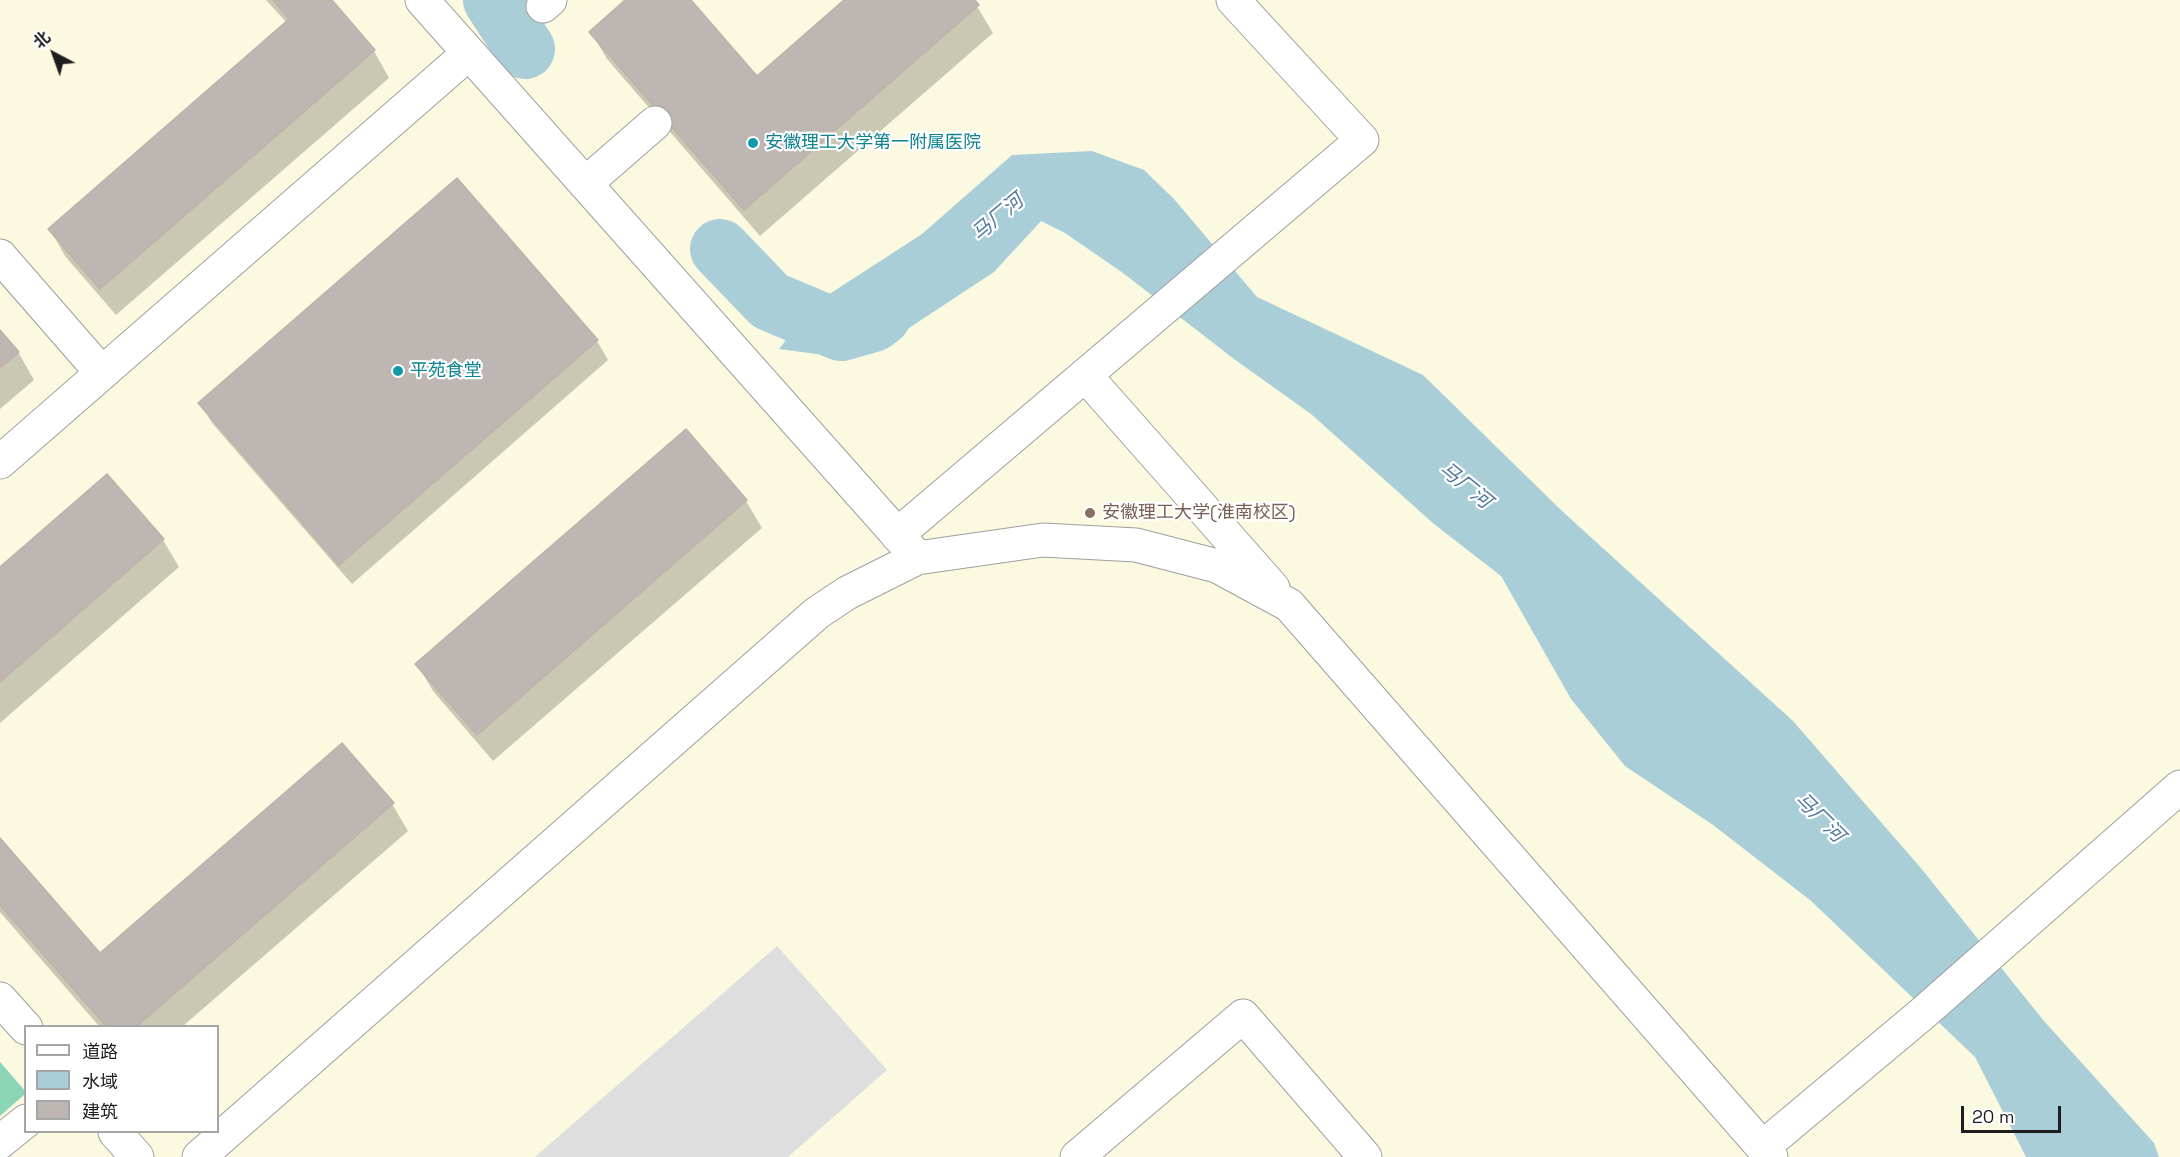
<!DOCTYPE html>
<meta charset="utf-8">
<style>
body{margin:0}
#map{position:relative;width:2180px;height:1157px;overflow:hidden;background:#eeeae5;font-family:"Space Grotesk","Noto Sans SC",sans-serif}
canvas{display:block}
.legend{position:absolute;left:24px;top:1025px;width:195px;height:108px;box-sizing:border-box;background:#fff;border:2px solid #a5a5a5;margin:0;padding:8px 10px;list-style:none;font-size:18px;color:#1e1e1e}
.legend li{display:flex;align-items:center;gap:12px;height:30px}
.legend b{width:30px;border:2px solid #a5a5a5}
.north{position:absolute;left:24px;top:24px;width:60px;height:60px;-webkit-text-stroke:4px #fff;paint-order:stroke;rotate:319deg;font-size:16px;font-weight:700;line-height:24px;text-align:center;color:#1e1e1e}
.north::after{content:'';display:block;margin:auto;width:21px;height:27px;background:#1e1e1e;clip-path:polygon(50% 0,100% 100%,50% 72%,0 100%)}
.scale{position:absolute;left:1961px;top:1106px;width:100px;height:27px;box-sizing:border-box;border:3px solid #1e1e1e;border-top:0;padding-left:8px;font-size:18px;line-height:21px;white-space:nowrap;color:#1e1e1e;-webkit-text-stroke:4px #fff;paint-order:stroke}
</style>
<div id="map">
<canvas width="2180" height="1157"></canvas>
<ul class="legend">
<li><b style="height:8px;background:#fff"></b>道路</li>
<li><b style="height:16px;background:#aaced7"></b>水域</li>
<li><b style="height:16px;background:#beb6b2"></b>建筑</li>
</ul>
<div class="north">北</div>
<div class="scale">20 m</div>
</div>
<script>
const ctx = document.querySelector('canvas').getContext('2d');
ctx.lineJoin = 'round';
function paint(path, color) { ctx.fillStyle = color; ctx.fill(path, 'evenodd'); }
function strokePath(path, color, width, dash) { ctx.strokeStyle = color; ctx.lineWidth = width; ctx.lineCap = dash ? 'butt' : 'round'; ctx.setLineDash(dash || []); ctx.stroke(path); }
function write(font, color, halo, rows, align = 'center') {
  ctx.font = font + ' "Space Grotesk","Noto Sans SC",sans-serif'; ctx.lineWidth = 4.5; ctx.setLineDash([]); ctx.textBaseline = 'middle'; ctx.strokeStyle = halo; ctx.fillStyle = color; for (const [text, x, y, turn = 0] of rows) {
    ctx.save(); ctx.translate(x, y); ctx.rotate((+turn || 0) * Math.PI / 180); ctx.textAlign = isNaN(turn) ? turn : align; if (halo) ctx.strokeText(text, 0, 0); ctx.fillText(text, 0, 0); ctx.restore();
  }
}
paint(new Path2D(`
 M 0,0 L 2180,0 L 2180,1157 L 0,1157 ZM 26,1026 L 218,1026 L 218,1132 L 26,1132 Z`), '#fbfae0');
paint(new Path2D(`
 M 0,1062 L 26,1092 L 25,1094 L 0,1116 Z`), '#8bd4b5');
paint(new Path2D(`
 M 777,946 L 887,1070 L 788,1157 L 535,1157 Z`), '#dedede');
paint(new Path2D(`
 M 1092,151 L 1144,170 L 1174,199 L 1257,297 L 1423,375 L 1562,511 L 1793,721 L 1920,867 L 2044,1021 L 2154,1143 L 2159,1157 L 2026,1157 L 1975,1057 L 1810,900 L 1713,825 L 1625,766 L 1571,699 L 1501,576 L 1434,524 L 1311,414 L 1234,359 L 1123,273 L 1065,233 L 1041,221 L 994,272 L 906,330 L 854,359 L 779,349 L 814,304 L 922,234 L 1012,155 Z`), '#aaced7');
paint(new Path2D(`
 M 266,0 L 330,0 L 374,51 L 389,78 L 116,315 L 65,256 L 50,229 L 287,23 Z
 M 628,0 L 689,0 L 757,78 L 847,0 L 973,0 L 993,33 L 760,236 L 607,59 L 591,32 Z
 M 0,332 L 18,352 L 34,380 L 0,409 Z
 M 597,341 L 608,360 L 352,584 L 212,423 L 200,403 Z
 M 107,476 L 163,540 L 179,567 L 0,723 L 0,569 Z
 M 746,501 L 762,528 L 493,761 L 433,691 L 417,664 Z
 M 392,804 L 408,831 L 183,1026 L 99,1026 L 0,912 L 0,840 L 100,955 Z`), '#0003');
strokePath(new Path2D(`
 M 493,0 L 525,49
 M 720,249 L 770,301 L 841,331 L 873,322 L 881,316`), '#aaced7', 60);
const building = new Path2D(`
 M 273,0 L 332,0 L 375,50 L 100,289 L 48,229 L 289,19 Z
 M 625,0 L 691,0 L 757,76 L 844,0 L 975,0 L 979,5 L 744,210 L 589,32 Z
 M 457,178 L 598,340 L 339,565 L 198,403 Z
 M 0,330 L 19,352 L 0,368 Z
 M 686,429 L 747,500 L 477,735 L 415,664 Z
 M 107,474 L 164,539 L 0,682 L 0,567 Z
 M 342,743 L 394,803 L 137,1026 L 106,1026 L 0,905 L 0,838 L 100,953 Z`);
paint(building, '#beb6b2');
strokePath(building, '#beb1a9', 1.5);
const minor = new Path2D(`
 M 422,0 L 911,550
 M 543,6 L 550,0
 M 585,184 L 655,123
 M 0,256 L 102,373
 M 1085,375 L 1273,588
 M 0,462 L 469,53
 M 897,535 L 1362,140 L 1233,0
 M 0,999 L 26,1028
 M 115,1132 L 137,1157
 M 0,1142 L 26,1121
 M 1763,1147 L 1922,1014 L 2180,787
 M 199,1157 L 817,613 L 847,593 L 917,558 L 1043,540 L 1136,545 L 1217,566 L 1289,605 L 1771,1157
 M 1077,1157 L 1243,1016 L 1365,1157`);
strokePath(minor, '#9f9f9f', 35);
strokePath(minor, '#fff', 33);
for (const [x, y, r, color] of [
 [753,143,6,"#0f9aa8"],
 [398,371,6,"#0f9aa8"],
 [1090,513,6,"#8d6e63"]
]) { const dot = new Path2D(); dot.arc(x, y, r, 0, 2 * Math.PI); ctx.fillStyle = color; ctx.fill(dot); strokePath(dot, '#fff', 2); }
write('18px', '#0d838f', '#fff', [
 ["安徽理工大学第一附属医院",765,143],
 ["平苑食堂",410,371]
], 'left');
write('18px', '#785e54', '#fff', [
 ["安徽理工大学(淮南校区)",1102,513]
], 'left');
write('italic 20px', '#527a9c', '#fff', [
 ["马厂河",998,218,-40],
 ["马厂河",1465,486,39],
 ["马厂河",1819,818,45]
]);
</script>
